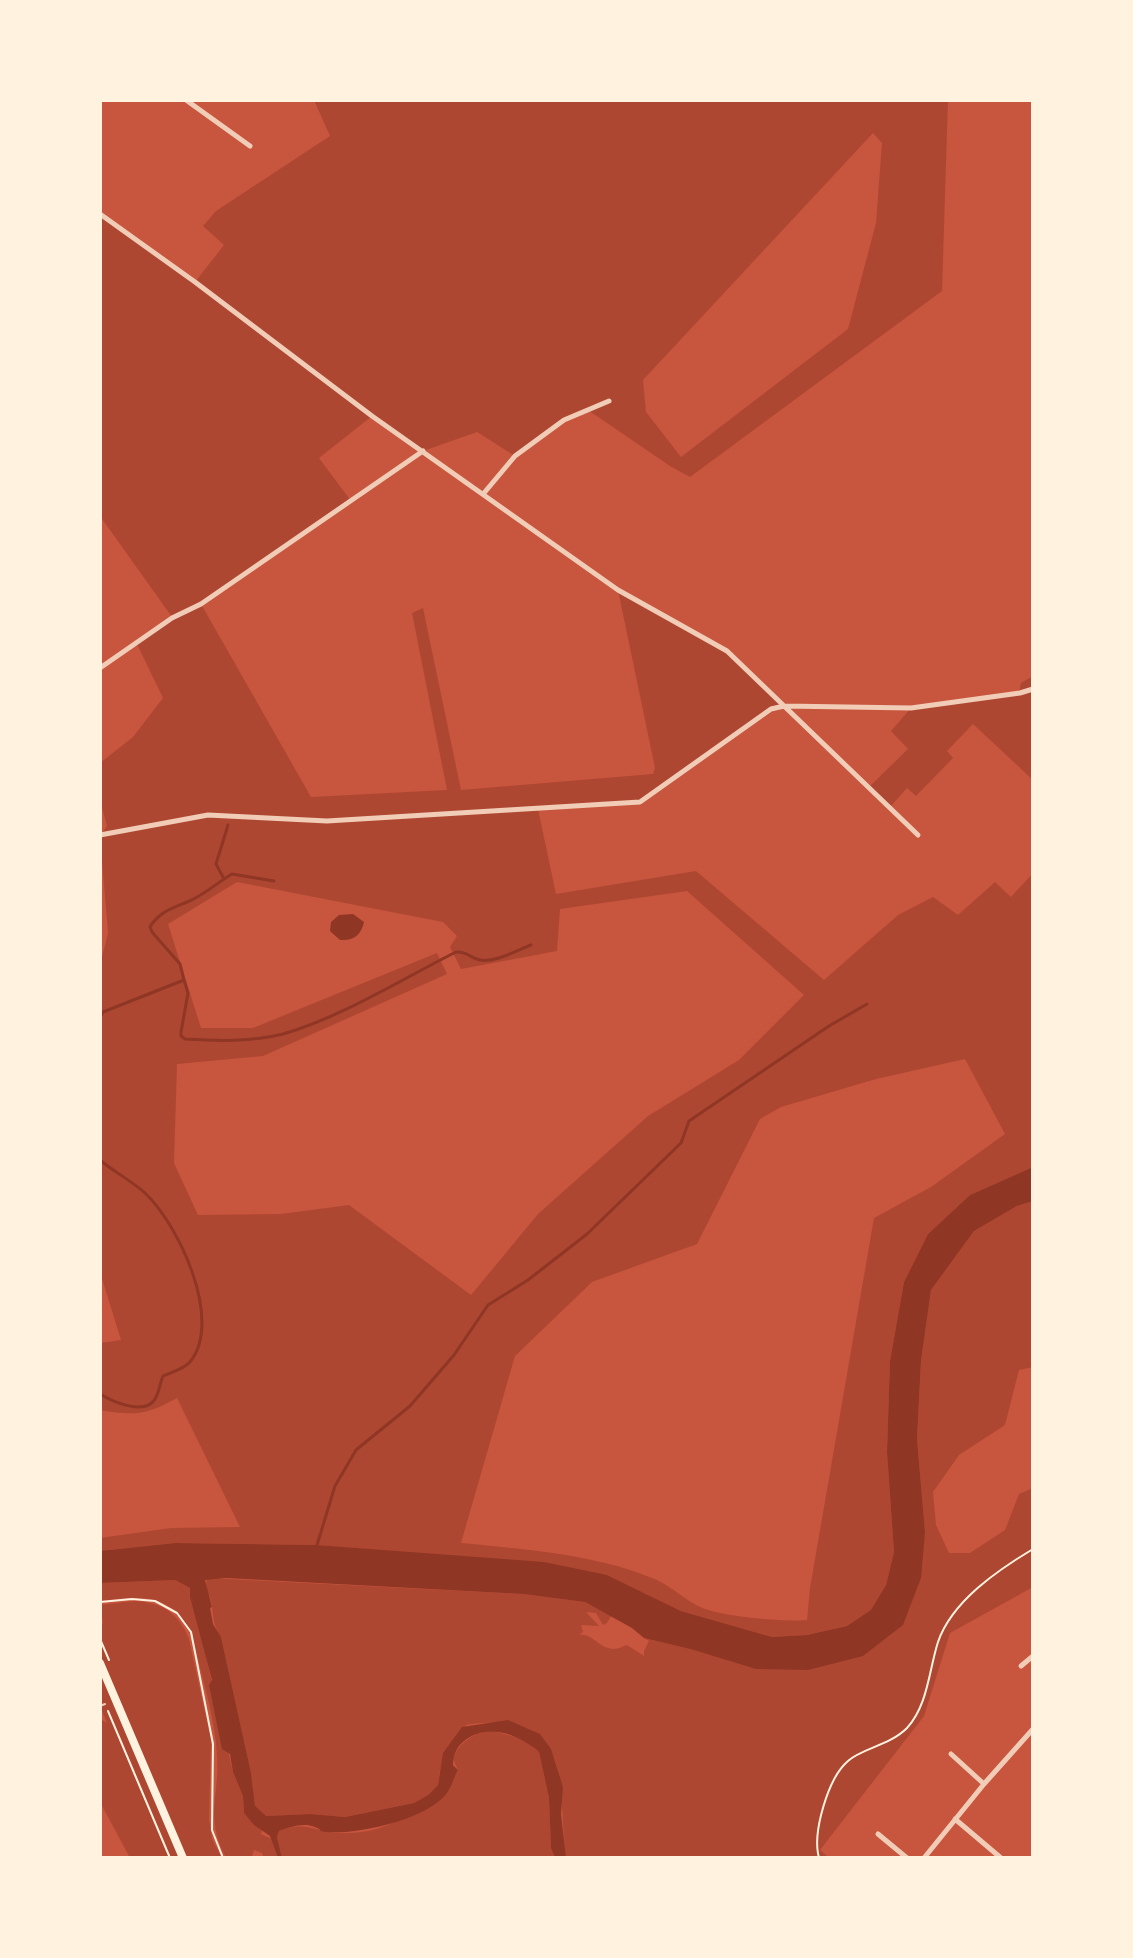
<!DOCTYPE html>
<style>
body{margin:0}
#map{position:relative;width:1133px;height:1958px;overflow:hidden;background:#c8553d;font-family:"Titillium Web",sans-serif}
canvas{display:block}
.frame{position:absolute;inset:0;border:102px solid #fff3e0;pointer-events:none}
</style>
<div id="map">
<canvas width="1133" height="1958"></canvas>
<div class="frame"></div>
</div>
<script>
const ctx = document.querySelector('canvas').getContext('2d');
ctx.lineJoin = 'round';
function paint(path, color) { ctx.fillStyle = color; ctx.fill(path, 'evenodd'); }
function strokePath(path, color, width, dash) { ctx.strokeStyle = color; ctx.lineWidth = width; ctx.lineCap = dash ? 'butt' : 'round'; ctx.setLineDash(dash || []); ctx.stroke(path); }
paint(new Path2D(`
 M 314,100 L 948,100 L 942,291 L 690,477 L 670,466 L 588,410 L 564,420 L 515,456 L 477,432 L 423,451 L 372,416 L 319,458 L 351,501 L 201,604 L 311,797 L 447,790 L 412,613 L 423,608 L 461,790 L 653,774 L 655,768 L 618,590 L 727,651 L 784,706 L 771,709 L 640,802 L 538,809 L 556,894 L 696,871 L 824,980 L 898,915 L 933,897 L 958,915 L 995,882 L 1011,897 L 1033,873 L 1033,1167 L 970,1195 L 928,1234 L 904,1282 L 890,1361 L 887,1452 L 894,1552 L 886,1585 L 871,1611 L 847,1626 L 807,1635 L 772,1637 L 681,1611 L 607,1575 L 404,1552 L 317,1545 L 175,1543 L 100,1551 L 100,1538 L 171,1528 L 240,1527 L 177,1398 C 147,1415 134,1416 100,1410 L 100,1343 L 121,1340 L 100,1272 L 100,965 L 108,933 L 100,836 L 107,826 L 100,800 L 100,763 L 133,737 L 163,698 L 136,642 L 172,617 L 100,516 L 100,214 L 195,282 L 224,245 L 203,226 L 216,211 L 330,136 ZM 873,133 L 882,143 L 876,223 L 848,329 L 681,457 L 646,412 L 643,380 ZM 237,882 L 443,922 L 457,936 L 450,947 L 461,969 L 557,951 L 560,909 L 687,891 L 804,995 L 739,1060 L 648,1116 L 538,1214 L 471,1295 L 349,1205 L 281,1214 L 198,1215 L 174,1163 L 177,1064 L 263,1056 L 447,974 L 437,953 L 253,1028 L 201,1028 L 168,924 ZM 965,1059 L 1005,1134 L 931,1187 L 874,1218 L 810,1588 L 807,1620 C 782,1622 729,1617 705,1609 C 686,1602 671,1585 652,1578 C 593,1554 524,1549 461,1543 L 515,1356 L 592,1282 L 697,1244 L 760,1119 L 781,1107 L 876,1079 Z
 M 1033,676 L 1033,780 L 973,724 L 947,751 L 953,758 L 916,796 L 907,788 L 890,807 L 869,787 L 908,749 L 891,731 L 911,708 L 1019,693 L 1021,683 Z
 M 1033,1201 L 1033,1367 L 1019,1370 L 1005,1425 L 959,1455 L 933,1492 L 936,1525 L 949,1553 L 970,1553 L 1005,1530 L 1019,1494 L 1033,1488 L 1033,1587 L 950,1633 L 924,1716 L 820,1850 L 829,1858 L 566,1858 C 557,1782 575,1708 466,1725 L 440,1770 L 438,1785 L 428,1795 L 414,1803 L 345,1817 L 310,1814 L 266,1816 L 255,1807 L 251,1774 L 221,1637 C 213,1625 213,1616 212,1605 C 210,1594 204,1588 207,1578 L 523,1594 L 585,1602 L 611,1616 L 607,1623 L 603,1625 L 596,1613 L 586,1612 L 599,1626 L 581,1625 L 583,1632 L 579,1635 C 593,1633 599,1649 614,1649 C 619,1649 623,1646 627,1645 L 644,1656 L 644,1651 L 649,1641 L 644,1638 L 694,1650 L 863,1656 L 925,1532 L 917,1439 L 921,1361 L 931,1290 L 974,1231 L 1017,1206 Z
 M 175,1580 L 190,1588 L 233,1772 L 243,1796 L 244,1813 L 262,1831 L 261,1834 L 272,1839 L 278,1858 L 264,1858 L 262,1853 L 254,1850 L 252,1856 L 254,1858 L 226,1858 C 204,1816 220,1796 217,1755 C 215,1716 200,1672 192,1634 C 171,1592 140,1596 100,1601 L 100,1583 Z
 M 134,1601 C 161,1602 179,1613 189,1639 L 211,1740 L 209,1819 L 212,1839 L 222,1858 L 130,1858 L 100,1802 L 100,1719 L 107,1723 L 100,1706 L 100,1625 L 103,1623 L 100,1605 Z
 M 490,1730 L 522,1739 L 539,1752 L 549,1798 L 551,1848 L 555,1858 L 282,1858 L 277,1837 L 279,1831 C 306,1820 315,1832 340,1833 C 393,1835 418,1807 455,1776 L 458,1770 L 453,1759 C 459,1742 473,1734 490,1730 Z`), '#ae4732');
paint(new Path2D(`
 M 353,914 L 364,922 C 361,935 354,941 340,940 L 330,931 L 331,922 L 339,915 Z
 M 1033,1167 L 1033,1201 L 1017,1206 L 974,1231 L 931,1290 L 921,1361 L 917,1439 L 925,1532 L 921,1578 L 903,1625 L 863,1656 L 808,1670 L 756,1669 L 694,1650 L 644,1638 L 632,1628 L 585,1602 L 523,1594 L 226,1578 L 205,1580 L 212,1607 L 210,1608 L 213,1624 L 221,1637 L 251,1773 L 255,1806 L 266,1816 L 310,1814 L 345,1817 L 414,1803 L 428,1795 L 438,1785 L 443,1753 L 462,1727 L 508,1720 L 540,1734 L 551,1749 L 563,1787 L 561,1814 L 566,1858 L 555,1858 L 551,1848 L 549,1798 L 539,1752 C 518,1734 487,1722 463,1742 C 456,1748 453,1756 453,1765 L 458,1770 C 454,1777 452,1786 447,1793 C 428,1819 358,1835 326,1832 C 316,1831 325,1831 315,1827 C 304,1822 289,1827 279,1831 L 277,1837 L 282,1858 L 278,1858 L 270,1836 L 254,1825 L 244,1813 L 243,1796 L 233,1772 L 230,1754 L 222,1749 L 209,1685 L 212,1680 L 190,1597 L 190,1588 L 175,1580 L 100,1583 L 100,1551 L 175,1543 L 317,1545 L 544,1562 L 607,1575 L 681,1611 L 772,1637 L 807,1635 L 847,1626 L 871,1610 L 886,1585 L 894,1552 L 887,1452 L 890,1361 L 904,1282 L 928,1234 L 970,1195 Z`), '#8f3625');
strokePath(new Path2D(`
 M 223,877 L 216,864 L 228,825
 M 184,980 L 180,964 L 152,932 L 150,927 C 159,912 172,908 187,902 C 203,896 218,882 232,874 L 274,881
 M 100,1017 L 103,1012 L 184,980 L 188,993 L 181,1032 L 181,1036 L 185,1039 C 217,1041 251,1042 283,1034 C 340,1018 402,979 456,952 C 467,951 470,958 480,960 C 495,963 517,950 531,945
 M 100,1160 C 114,1172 132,1181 145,1193 C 178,1224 224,1320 190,1362 C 184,1369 172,1372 163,1376 C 160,1383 160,1388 157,1395 C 149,1418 113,1402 100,1394
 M 317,1545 L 335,1486 L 356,1450 L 410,1406 L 454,1355 L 488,1305 L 528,1280 L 587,1234 L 681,1143 L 689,1121 L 829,1026 L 867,1004`), '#8f3625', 3);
strokePath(new Path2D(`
 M 100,1602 L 132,1599 L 155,1601 L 177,1613 L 191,1632 L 213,1744 L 212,1830 L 223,1858
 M 100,1639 L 109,1660
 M 108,1711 L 170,1858
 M 819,1858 C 812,1833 828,1778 848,1761 C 862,1748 889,1746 907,1728 C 928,1705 929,1670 938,1642 C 952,1601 998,1570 1033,1549`), '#fff3e0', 2);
strokePath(new Path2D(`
 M 100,1706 L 105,1704`), '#f1ccb7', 2);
strokePath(new Path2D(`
 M 186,100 L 250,146
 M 100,214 L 195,282 L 372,416 L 618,590 L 727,651 L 918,835
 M 484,493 L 515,456 L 564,420 L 609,401
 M 100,668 L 172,618 L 201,604 L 423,451
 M 100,835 L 208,815 L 327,821 L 640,802 L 771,709 L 784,706 L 911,708 L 1020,693 L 1033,689
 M 1021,1666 L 1033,1656
 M 951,1754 L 984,1784
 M 955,1819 L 1001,1858
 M 878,1834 L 907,1858
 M 924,1858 L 984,1784 L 1033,1729`), '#f1ccb7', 5);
strokePath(new Path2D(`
 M 100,1663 L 183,1858`), '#fff3e0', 8);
</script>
